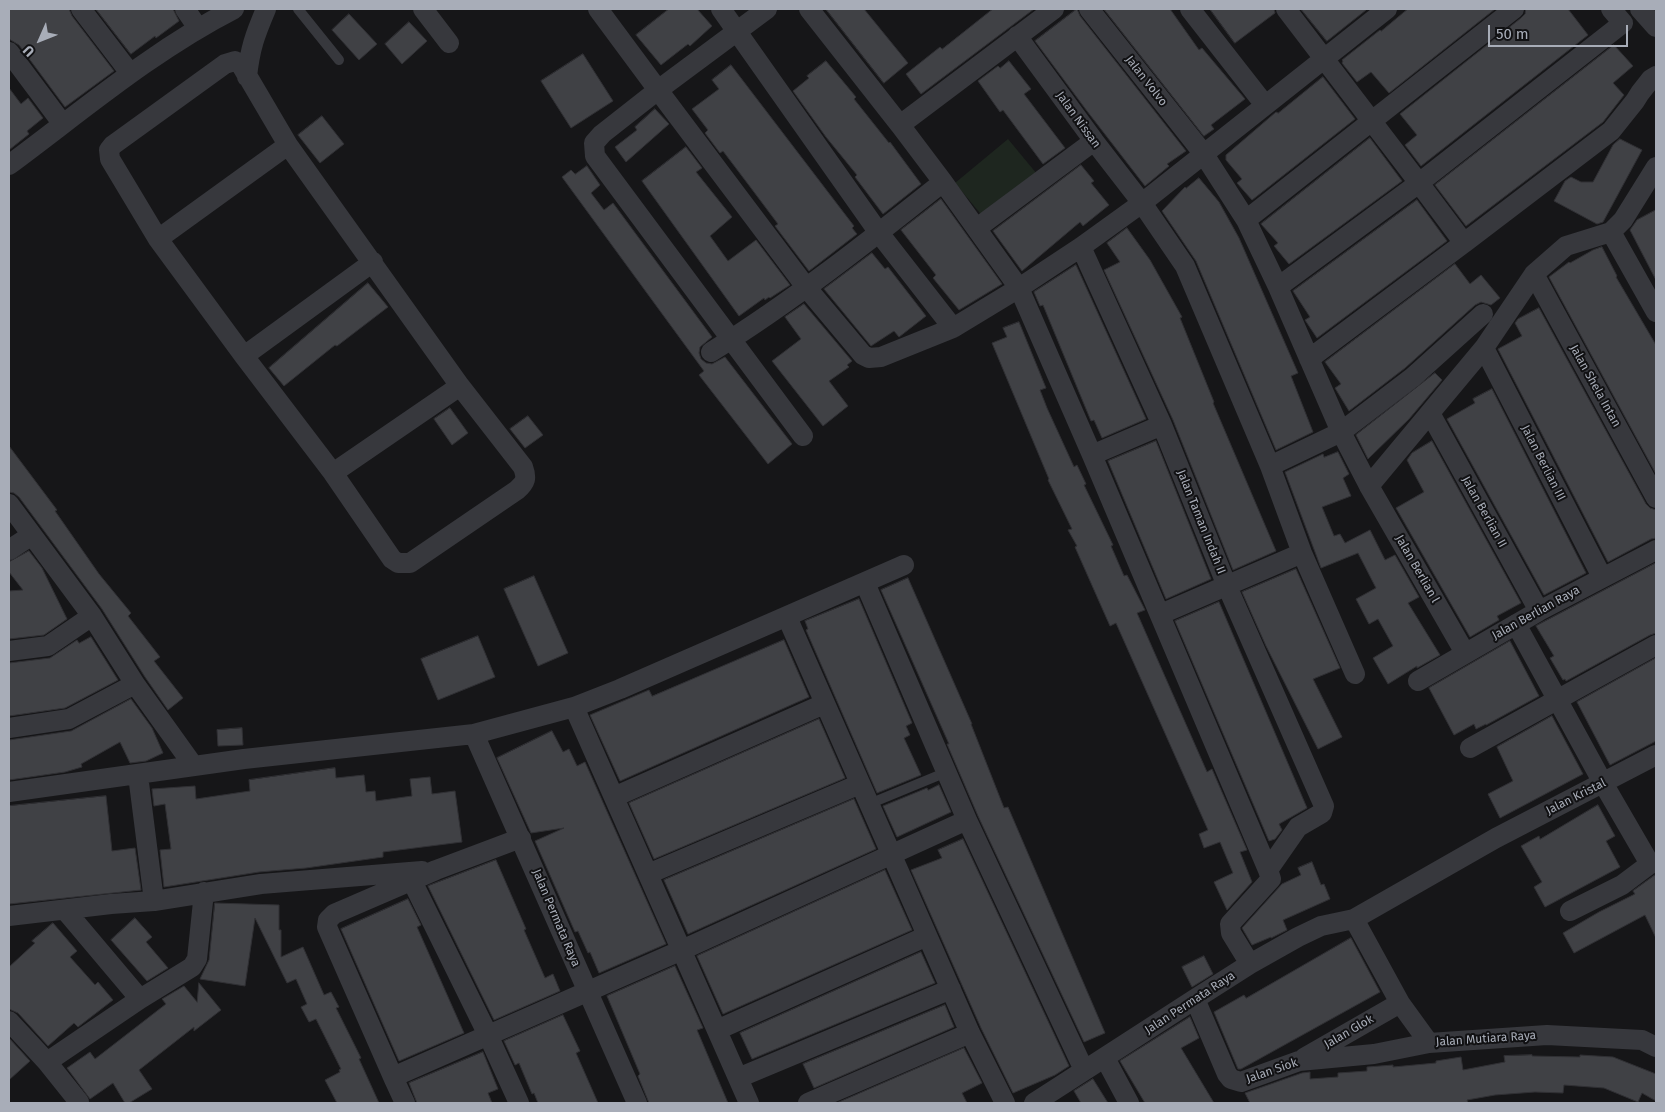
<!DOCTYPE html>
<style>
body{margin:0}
#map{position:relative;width:1665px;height:1112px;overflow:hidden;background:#161618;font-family:"Fira Sans",sans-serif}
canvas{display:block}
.frame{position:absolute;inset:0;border:10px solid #a8adb8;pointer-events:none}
.north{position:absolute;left:15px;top:15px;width:50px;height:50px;-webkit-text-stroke:4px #111113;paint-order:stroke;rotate:226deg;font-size:14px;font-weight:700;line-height:20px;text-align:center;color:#a8adb8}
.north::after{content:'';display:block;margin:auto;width:18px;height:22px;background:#a8adb8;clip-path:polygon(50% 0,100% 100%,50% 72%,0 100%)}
.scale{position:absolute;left:1488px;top:25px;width:140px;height:22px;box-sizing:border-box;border:2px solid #a8adb8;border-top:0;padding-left:6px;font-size:15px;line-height:18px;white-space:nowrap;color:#a8adb8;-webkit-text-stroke:4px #111113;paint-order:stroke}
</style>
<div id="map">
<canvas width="1665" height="1112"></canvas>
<div class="frame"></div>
<div class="north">U</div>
<div class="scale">50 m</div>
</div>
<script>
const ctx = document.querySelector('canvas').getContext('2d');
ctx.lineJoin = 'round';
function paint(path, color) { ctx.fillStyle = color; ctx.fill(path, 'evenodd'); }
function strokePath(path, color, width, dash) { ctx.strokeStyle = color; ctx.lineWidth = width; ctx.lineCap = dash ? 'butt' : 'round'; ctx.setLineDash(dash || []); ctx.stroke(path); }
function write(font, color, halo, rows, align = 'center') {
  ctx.font = font + ' "Fira Sans",sans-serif'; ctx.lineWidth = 4; ctx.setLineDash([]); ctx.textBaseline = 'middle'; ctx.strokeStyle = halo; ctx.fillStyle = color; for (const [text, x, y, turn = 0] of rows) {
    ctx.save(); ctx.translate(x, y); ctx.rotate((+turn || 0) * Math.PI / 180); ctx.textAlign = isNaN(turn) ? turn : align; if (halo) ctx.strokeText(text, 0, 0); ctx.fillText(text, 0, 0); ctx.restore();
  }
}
paint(new Path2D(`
 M 1008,139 L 1042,180 L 989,224 L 955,183 Z`), '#1e261f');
const building = new Path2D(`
 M 9,9 L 69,9 L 72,16 L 114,71 L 65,107 L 19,45 L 9,39 Z
 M 96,9 L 173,9 L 179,21 L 156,38 L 155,36 L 131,54 Z
 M 669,9 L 697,9 L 712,26 L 690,46 L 688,44 L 661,65 L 636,35 Z
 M 826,9 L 864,9 L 908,63 L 884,83 Z
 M 993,9 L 1034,9 L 921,94 L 906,74 L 940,47 L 942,49 Z
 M 1077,9 L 1080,16 L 1186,151 L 1167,164 L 1169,166 L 1145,186 L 1087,111 L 1035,41 Z
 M 1104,9 L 1170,9 L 1199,50 L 1202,48 L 1245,99 L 1211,125 L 1214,129 L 1204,136 Z
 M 1210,9 L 1274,9 L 1275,13 L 1235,43 Z
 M 1301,9 L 1365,9 L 1366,10 L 1327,41 Z
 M 1408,9 L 1495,9 L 1389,93 L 1371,72 L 1357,82 L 1342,63 L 1343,61 L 1342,60 L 1380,30 L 1381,31 Z
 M 1526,9 L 1568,9 L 1588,35 L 1421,166 L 1405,145 L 1417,135 L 1400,114 L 1521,18 L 1525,14 Z
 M 349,14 L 377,44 L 359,60 L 332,30 Z
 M 409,22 L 427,41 L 402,64 L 385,44 Z
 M 1614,45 L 1633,66 L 1613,83 L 1624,95 L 1603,122 L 1466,226 L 1435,185 Z
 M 583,54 L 613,101 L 571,128 L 541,81 Z
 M 826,61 L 856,97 L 854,99 L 889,143 L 890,142 L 921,184 L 883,214 L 855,177 L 857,175 L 826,137 L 793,91 L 809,78 L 807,76 Z
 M 1009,61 L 1031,89 L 1024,94 L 1065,148 L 1043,164 L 1003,110 L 1000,112 L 978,81 L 998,66 L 1000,68 Z
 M 731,65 L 844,213 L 854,226 L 852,228 L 857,234 L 809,271 L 775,226 L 778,224 L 751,188 L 723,151 L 720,153 L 705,133 L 708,130 L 692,109 L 719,89 L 712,80 Z
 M 1323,77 L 1355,119 L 1252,200 L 1237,183 L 1242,179 L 1226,160 L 1226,155 L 1276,112 L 1278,113 Z
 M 9,88 L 21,104 L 28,98 L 43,118 L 27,131 L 29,134 L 9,150 Z
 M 655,109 L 669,124 L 626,162 L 615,147 L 637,130 L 635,127 Z
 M 322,116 L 344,144 L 320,163 L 298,135 Z
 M 1370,138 L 1402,181 L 1289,264 L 1274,246 L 1278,243 L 1261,224 Z
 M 1620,139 L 1642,150 L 1603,222 L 1597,224 L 1554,201 L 1565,181 L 1571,177 L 1581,182 L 1593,182 L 1613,145 Z
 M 686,147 L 702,168 L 696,172 L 732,217 L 710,236 L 728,261 L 756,240 L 790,285 L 770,298 L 769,297 L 765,300 L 764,298 L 739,316 L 642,181 Z
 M 1081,165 L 1094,181 L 1091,183 L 1109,205 L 1083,226 L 1080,222 L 1022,271 L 993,231 Z
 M 587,166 L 600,185 L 591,193 L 604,210 L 613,203 L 712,337 L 700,347 L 699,353 L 701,359 L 706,363 L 712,364 L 725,357 L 792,444 L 768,464 L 699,375 L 704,371 L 562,177 L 571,170 L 575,174 Z
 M 1199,178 L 1219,202 L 1239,238 L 1298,373 L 1291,376 L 1313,432 L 1276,450 L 1196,261 L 1162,211 L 1185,187 L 1186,188 Z
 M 941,199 L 1002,284 L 959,310 L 933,278 L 936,275 L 901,230 Z
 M 1417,200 L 1447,241 L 1317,338 L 1305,320 L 1310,317 L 1293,291 Z
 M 1656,210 L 1656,280 L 1630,230 L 1637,220 Z
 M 1127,228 L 1150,260 L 1182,317 L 1180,318 L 1214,402 L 1213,403 L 1276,551 L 1233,570 L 1173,420 L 1104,270 L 1120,262 L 1107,243 Z
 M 1602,247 L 1617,276 L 1616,277 L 1656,345 L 1656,474 L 1549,277 L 1569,262 L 1570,263 L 1593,250 Z
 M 872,253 L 885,269 L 888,267 L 926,316 L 899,337 L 894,331 L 871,346 L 824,289 Z
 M 1455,264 L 1470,284 L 1481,275 L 1500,298 L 1491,305 L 1481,302 L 1475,305 L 1405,368 L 1349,411 L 1335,388 L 1341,384 L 1325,362 Z
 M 1076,265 L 1146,419 L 1102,438 L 1094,420 L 1091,421 L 1043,305 L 1040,306 L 1034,292 Z
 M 368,283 L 388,307 L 337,346 L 335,345 L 284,386 L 269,368 Z
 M 804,304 L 852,361 L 847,365 L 849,367 L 829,381 L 848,406 L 823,426 L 772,361 L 801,339 L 785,317 Z
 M 1539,308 L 1646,504 L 1650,508 L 1656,510 L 1656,538 L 1651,539 L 1608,562 L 1498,349 L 1522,336 L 1515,323 L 1518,319 Z
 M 1019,322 L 1046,388 L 1040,390 L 1047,408 L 1074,467 L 1077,465 L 1086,484 L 1084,485 L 1113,545 L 1111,546 L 1124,576 L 1127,575 L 1145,610 L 1137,613 L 1207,772 L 1212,769 L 1247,850 L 1240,852 L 1252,882 L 1227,910 L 1214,882 L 1233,873 L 1220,842 L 1204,848 L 1199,834 L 1208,830 L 1116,623 L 1110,626 L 1075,547 L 1077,546 L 1068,530 L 1072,529 L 1048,480 L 1049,479 L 992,343 L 1007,337 L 1003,328 Z
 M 1435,373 L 1442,380 L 1409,419 L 1368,459 L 1356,435 Z
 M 1492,389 L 1586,573 L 1544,595 L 1447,419 L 1475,403 L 1473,399 Z
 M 450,408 L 468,433 L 452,445 L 434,419 Z
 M 528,416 L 543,435 L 525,448 L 510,429 Z
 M 1156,441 L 1211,579 L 1166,599 L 1108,461 Z
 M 1432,441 L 1521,603 L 1497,616 L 1499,620 L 1470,637 L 1396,508 L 1424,492 L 1407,460 L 1412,453 Z
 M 9,446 L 57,510 L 55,511 L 99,574 L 131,613 L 128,616 L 160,657 L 154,661 L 183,698 L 168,710 L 145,677 L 102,609 L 19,497 L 14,493 L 9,492 Z
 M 1338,452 L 1349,474 L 1343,478 L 1351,496 L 1322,507 L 1334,536 L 1340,534 L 1345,543 L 1370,530 L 1385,560 L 1395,555 L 1419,597 L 1408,603 L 1440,655 L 1417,668 L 1417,666 L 1388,684 L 1373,658 L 1393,646 L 1378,619 L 1369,624 L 1356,599 L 1376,588 L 1358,553 L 1321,568 L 1285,472 L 1323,454 L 1324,457 Z
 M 29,551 L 42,568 L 67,619 L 44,635 L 9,639 L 9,591 L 23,590 L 9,572 L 9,562 Z
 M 1656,563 L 1656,633 L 1650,635 L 1566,681 L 1565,679 L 1563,680 L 1550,658 L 1554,656 L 1536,626 Z
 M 1296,569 L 1340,668 L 1313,679 L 1342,737 L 1318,749 L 1266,646 L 1242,592 Z
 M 534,576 L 568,653 L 538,666 L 504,589 Z
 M 908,578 L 972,724 L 971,724 L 1004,808 L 1008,807 L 1105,1033 L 1084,1042 L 978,816 L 947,744 L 949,744 L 881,590 Z
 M 859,599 L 912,723 L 906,726 L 910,735 L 904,738 L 921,775 L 877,793 L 806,630 L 808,629 L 805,621 Z
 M 1219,602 L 1307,808 L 1279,824 L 1282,830 L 1275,839 L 1269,841 L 1175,621 Z
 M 478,636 L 495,677 L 438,700 L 421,659 Z
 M 91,637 L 118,680 L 65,708 L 9,716 L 9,663 L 50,658 L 77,640 L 79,643 Z
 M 784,640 L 809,697 L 620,781 L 590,715 L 649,690 L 652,696 Z
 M 1510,641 L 1539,696 L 1486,725 L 1486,724 L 1476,729 L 1474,724 L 1454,735 L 1429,688 Z
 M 1656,658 L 1656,741 L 1610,765 L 1577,702 Z
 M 131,699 L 152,728 L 163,753 L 146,761 L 130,763 L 120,742 L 81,764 L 82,767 L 65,772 L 9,780 L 9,740 L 71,731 Z
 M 1552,716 L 1583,774 L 1500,818 L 1488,794 L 1513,781 L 1497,747 Z
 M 819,719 L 845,778 L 654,859 L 629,803 Z
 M 242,728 L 243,745 L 218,746 L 217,730 Z
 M 552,731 L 563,752 L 569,749 L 577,766 L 585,762 L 666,944 L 599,973 L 590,952 L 588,953 L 578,931 L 575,932 L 535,841 L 564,828 L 531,833 L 497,758 Z
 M 335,768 L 336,778 L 364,775 L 366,792 L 375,791 L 376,801 L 412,796 L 410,779 L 430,777 L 432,794 L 455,791 L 462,842 L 383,852 L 383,857 L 306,868 L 259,872 L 164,887 L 160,850 L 171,849 L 165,804 L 154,806 L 152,789 L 195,786 L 196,799 L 250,791 L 249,780 Z
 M 939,785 L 951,812 L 897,837 L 883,806 L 927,788 L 928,790 Z
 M 106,796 L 112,851 L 135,848 L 141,890 L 9,904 L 9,806 Z
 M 854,799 L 876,849 L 688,934 L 664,880 Z
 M 1598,805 L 1615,836 L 1606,841 L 1620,867 L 1545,907 L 1534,887 L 1542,882 L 1521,846 L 1539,836 L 1540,839 Z
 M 963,839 L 1069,1066 L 1055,1075 L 1013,1093 L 981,1028 L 911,870 L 942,858 L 938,850 Z
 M 496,860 L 526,929 L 524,930 L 545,978 L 553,974 L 560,991 L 494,1020 L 428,886 Z
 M 1312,862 L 1321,885 L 1324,884 L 1330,899 L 1283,920 L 1287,930 L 1271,938 L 1271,937 L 1252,945 L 1242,928 L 1282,884 L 1301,875 L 1298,868 Z
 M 885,870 L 912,930 L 723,1014 L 697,956 Z
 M 1655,875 L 1656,875 L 1656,938 L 1645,915 L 1574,953 L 1563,933 L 1599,912 L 1635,894 L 1633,891 Z
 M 408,899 L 421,925 L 417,927 L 464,1033 L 399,1061 L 341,929 Z
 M 215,903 L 279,905 L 279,930 L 281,930 L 281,957 L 303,947 L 324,995 L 331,992 L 339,1007 L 336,1008 L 361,1058 L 359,1059 L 379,1103 L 337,1103 L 325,1080 L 340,1072 L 339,1070 L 341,1069 L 316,1019 L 309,1022 L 301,1007 L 307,1004 L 296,979 L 287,983 L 255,918 L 245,986 L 200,979 L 209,960 Z
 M 135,918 L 152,937 L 146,942 L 168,968 L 147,981 L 111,940 Z
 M 53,923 L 77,951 L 70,957 L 95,985 L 98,982 L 113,1000 L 78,1027 L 74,1023 L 48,1046 L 18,1013 L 9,1009 L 9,967 L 35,943 L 32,941 Z
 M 1351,938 L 1380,992 L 1241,1069 L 1238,1069 L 1214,1012 L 1244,995 L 1246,998 Z
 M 921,952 L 935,983 L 752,1059 L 740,1033 Z
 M 1204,956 L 1213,974 L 1192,987 L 1182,967 Z
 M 675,966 L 703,1028 L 697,1030 L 728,1103 L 649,1103 L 638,1076 L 640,1074 L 607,996 Z
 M 199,983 L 221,1010 L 194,1031 L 194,1027 L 139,1070 L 152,1089 L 129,1103 L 125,1103 L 113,1083 L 90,1099 L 67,1068 L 90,1052 L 95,1059 L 166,1004 L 162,999 L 184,986 L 197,1002 Z
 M 945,1005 L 954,1027 L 814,1088 L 803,1064 Z
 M 563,1015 L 580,1051 L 576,1053 L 598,1103 L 538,1103 L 534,1093 L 532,1094 L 519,1063 L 515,1065 L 504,1041 Z
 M 1190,1017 L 1199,1038 L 1181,1048 L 1214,1103 L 1145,1103 L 1120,1061 Z
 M 9,1038 L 30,1061 L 9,1080 Z
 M 964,1048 L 982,1083 L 962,1093 L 967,1103 L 837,1103 Z
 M 483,1052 L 498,1089 L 488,1093 L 492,1103 L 417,1103 L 409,1083 Z
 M 1532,1055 L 1532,1056 L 1580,1057 L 1580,1055 L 1613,1057 L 1656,1074 L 1656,1101 L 1642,1093 L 1638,1102 L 1604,1088 L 1564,1085 L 1563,1093 L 1535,1092 L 1495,1095 L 1467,1100 L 1468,1103 L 1250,1103 L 1245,1093 L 1302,1073 L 1310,1072 L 1310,1079 L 1338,1077 L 1338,1073 L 1367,1071 L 1367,1067 L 1393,1065 L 1393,1067 L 1436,1063 L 1436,1061 L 1461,1057 L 1463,1070 L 1505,1062 L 1504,1056 Z
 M 1093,1079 L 1108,1103 L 1081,1103 L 1074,1091 Z`);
paint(building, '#404145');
strokePath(building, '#303034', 1);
strokePath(new Path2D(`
 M 298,9 L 339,60
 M 869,804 L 937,776`), '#37383d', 10);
strokePath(new Path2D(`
 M 81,9 L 130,73
 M 185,9 L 198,28
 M 423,9 L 449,43
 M 598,9 L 658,90 L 806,287 L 863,355 L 869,358 L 881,357 L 953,328 L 879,233 L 721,9
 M 767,9 L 658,90 L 602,134 L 594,143 L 595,156 L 803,436
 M 809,9 L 900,125
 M 1089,9 L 1203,153 L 1246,220 L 1514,9
 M 1190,9 L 1265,105
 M 1286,9 L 1419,183 L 1623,23 L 1611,9
 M 1640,9 L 1656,27
 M 1017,36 L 1094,141 L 1142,203 L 1185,266 L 1270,466 L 1341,432 L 1413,377 L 1483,314
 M 9,52 L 62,123
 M 235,61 L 241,65 L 288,145 L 460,386 L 523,467 C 527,478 526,482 517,490 L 410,563 L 398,563 L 392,559 L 333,473 L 244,356 L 158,239 L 110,159 L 109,150 L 113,145 L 225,64 Z
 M 247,77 C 250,48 255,35 266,9
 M 9,165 C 82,111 152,51 234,9
 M 1246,220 L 1278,287
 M 977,228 L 1094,141
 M 1611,232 L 1656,312
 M 158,239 L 288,145
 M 1081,247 L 1162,425 L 1227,586 L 1324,806 L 1322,813 L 1298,827 L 1268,870
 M 1534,274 L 1656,498
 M 953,328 L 1019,288 L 943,182 L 900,125 L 1054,9
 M 1484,348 L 1602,577
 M 711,352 C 793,301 869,241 943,182
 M 244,356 L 373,262
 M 1309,359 L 1464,243
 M 1430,413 L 1539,611
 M 1092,455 L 1162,425
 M 1270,466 L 1302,553 L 1355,674
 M 333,473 L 460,386
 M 1369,486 L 1484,348 L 1534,274 L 1566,246 L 1611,232 L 1623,220 L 1656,167
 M 9,504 L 92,616 L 135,684 L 193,765
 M 9,550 L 32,535
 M 865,583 L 967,820 L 1084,1070
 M 1161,614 L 1302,553
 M 787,617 L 970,1033 L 1005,1103
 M 1516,624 L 1603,783 L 1650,864
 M 9,651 L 48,646 L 92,616
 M 1465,653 L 1369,486 L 1341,432 L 1278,287 L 1419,183 L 1464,243 L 1611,131 L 1635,101 L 1640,93 L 1651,79 L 1656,76
 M 1418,681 L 1539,611 L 1656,550
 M 574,707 L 749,1103
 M 9,728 L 69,719 L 135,684
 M 474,734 L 637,1103
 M 1470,748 L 1656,645
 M 138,775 L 154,901
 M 9,792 L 244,759 L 474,734 L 574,707 L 620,689 L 904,565
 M 614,797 L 824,704
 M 521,838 L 436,870 L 334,914 L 328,920 L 327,927 L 393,1077 L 682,950 L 967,820
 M 648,874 L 860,784
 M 412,881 L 488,1035 L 519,1103
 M 65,910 L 140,999
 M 1570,911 L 1622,885 L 1650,864 L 1656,863
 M 9,916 L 111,904 L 154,901 L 261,884 L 422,871
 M 1354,919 L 1400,1003 L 1429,1043
 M 1250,964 L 1231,933 L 1230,924 L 1271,879 L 1268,870 L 1092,455 L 1019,288 L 1081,247 L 1142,203 L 1387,9
 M 1195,999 L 1227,1074 L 1231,1079 L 1241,1082 L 1299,1061 L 1374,1054 L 1429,1043 L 1547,1035 L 1642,1040 L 1656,1047
 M 9,1021 L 47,1062
 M 717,1030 L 927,936
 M 1105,1058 L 1129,1103
 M 1304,1058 L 1400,1003
 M 393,1077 L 405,1103
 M 738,1078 L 951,989
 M 79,1102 L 47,1062 L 140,999 L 192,967 L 197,959 L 204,892
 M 808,1103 L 970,1033
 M 1034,1103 L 1195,999 L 1250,964 L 1298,937 L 1321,926 L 1354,919 L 1496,838 L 1656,755`), '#37383d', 20);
write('12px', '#a8adb8', '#111113', [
 ["Jalan Volvo",1146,81,52],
 ["Jalan Nissan",1078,120,54],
 ["Jalan Shela Intan",1595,386,61],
 ["Jalan Berlian III",1543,463,63],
 ["Jalan Berlian II",1484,512,61],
 ["Jalan Taman Indah II",1201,522,68],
 ["Jalan Berlian l",1417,569,60],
 ["Jalan Berlian Raya",1536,613,-29],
 ["Jalan Kristal",1576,797,-27],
 ["Jalan Permata Raya",556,918,67],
 ["Jalan Permata Raya",1190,1003,-33],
 ["Jalan Glok",1349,1032,-30],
 ["Jalan Mutiara Raya",1486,1039,-4],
 ["Jalan Siok",1272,1071,-19]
]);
</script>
